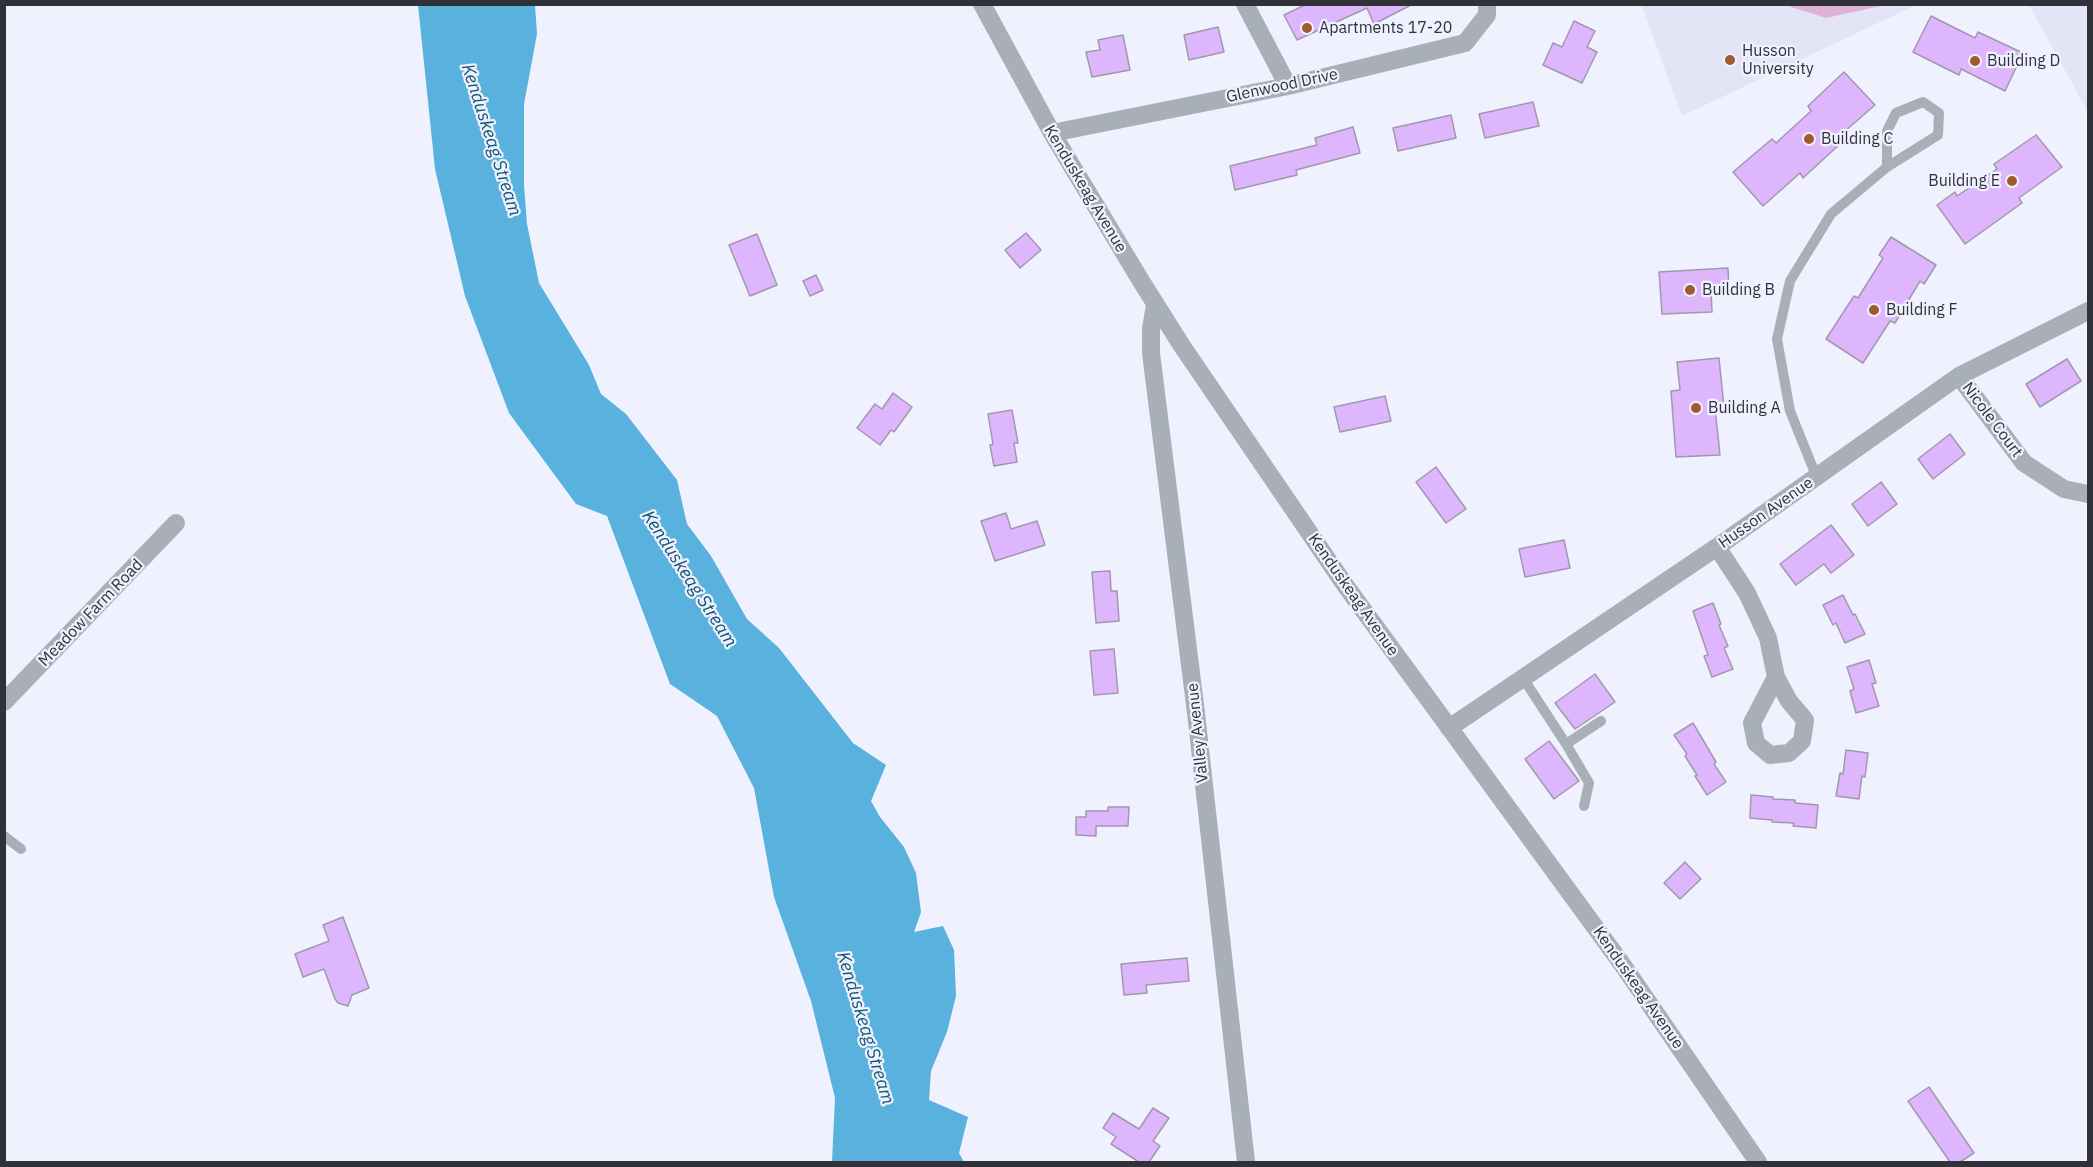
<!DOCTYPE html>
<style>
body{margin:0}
#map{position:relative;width:2093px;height:1167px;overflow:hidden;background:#f0f1fe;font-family:"IBM Plex Sans",sans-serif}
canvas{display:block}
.frame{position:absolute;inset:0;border:6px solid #31313a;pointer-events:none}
</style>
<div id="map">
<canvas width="2093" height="1167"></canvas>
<div class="frame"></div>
</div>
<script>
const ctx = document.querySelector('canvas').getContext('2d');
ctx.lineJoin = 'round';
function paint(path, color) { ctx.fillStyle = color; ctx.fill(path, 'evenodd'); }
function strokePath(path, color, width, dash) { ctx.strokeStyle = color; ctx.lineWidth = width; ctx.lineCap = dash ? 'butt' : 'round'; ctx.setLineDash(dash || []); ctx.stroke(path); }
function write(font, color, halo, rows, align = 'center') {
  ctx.font = font + ' "IBM Plex Sans",sans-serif'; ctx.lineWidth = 4.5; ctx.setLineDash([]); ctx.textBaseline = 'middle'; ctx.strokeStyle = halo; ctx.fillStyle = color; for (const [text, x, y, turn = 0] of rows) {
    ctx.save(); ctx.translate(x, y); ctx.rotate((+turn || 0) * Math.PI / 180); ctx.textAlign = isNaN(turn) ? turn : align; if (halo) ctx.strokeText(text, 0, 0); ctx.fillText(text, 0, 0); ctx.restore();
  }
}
paint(new Path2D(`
 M 1641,4 L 1916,5 L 1682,116 Z
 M 2029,5 L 2088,5 L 2088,112 Z`), '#e3e4f6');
paint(new Path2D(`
 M 1785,5 L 1885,5 L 1826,18 Z`), '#deb2d3');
paint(new Path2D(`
 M 418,5 L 535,5 L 537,34 L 524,104 L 524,185 L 527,224 L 539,283 L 589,365 L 601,394 L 626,414 L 677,480 L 687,524 L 711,556 L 747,619 L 779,648 L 853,743 L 886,765 L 871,801 L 880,817 L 904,847 L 916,873 L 921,912 L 914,932 L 943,926 L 954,950 L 956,996 L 947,1032 L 931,1071 L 929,1100 L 968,1117 L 959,1153 L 964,1162 L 832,1162 L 835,1098 L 811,1001 L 774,897 L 754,788 L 717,716 L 670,684 L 607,516 L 576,504 L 509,413 L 465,296 L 435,169 Z`), '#59b1de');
const building = new Path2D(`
 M 1307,4 L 1413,4 L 1374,24 L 1367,8 L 1297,40 L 1284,15 Z
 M 1931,16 L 1975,38 L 1978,32 L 2023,53 L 2005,91 L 1961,69 L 1959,75 L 1913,52 Z
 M 1574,21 L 1595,31 L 1587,47 L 1597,52 L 1582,83 L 1543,65 L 1553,43 L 1562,47 Z
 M 1218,27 L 1224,52 L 1189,60 L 1184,35 Z
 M 1123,35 L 1130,70 L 1092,77 L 1086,52 L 1100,50 L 1098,40 Z
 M 1844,72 L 1875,105 L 1837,138 L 1841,143 L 1803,178 L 1800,173 L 1763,206 L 1733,172 L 1772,139 L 1776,143 L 1811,111 L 1808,106 Z
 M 1533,102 L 1539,126 L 1485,138 L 1479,114 Z
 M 1451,115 L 1456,138 L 1398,151 L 1393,128 Z
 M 1353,127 L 1360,153 L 1296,170 L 1297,175 L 1235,190 L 1230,166 L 1317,145 L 1315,138 Z
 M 2036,135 L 2062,167 L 2019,198 L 2022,203 L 1965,244 L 1937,205 L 1955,192 L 1957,196 L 1997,169 L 1994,164 Z
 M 1026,233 L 1041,250 L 1020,268 L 1005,250 Z
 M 757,234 L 777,285 L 750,296 L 729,245 Z
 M 1891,237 L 1936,265 L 1924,284 L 1920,281 L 1895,323 L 1890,321 L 1863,363 L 1826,339 L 1854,296 L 1858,298 L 1883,258 L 1879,255 Z
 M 1728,268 L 1729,290 L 1711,291 L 1712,312 L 1662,314 L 1659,272 Z
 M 816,275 L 823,290 L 810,296 L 803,281 Z
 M 1719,358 L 1724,407 L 1715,408 L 1720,455 L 1676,457 L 1671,391 L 1680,390 L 1677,362 Z
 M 2067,359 L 2081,381 L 2040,407 L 2026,384 Z
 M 893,393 L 912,407 L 894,432 L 891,430 L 880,445 L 857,428 L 875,404 L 882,409 Z
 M 1385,396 L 1391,421 L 1340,432 L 1334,407 Z
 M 1012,410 L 1018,443 L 1014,443 L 1017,462 L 994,466 L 990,445 L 993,444 L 988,414 Z
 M 1950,434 L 1965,454 L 1933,479 L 1918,459 Z
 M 1436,467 L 1466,509 L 1446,523 L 1416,482 Z
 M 1881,482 L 1897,504 L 1868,526 L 1852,504 Z
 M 1006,513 L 1011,529 L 1037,521 L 1045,545 L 995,561 L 981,521 Z
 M 1831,525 L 1854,555 L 1831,573 L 1824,564 L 1796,585 L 1780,564 Z
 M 1564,540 L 1570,568 L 1525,577 L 1519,549 Z
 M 1110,571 L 1111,591 L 1117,591 L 1119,621 L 1096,623 L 1092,572 Z
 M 1843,595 L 1853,615 L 1855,614 L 1865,634 L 1845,643 L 1836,623 L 1833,625 L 1823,605 Z
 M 1713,603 L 1721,624 L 1719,625 L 1728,646 L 1724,648 L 1733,669 L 1712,677 L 1704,656 L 1708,655 L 1693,611 Z
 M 1114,649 L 1118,693 L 1094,695 L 1090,651 Z
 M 1869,660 L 1876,683 L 1872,684 L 1879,706 L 1856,713 L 1850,691 L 1854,689 L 1847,667 Z
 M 1595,674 L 1615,702 L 1575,729 L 1555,703 Z
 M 1693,723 L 1716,762 L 1714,764 L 1726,782 L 1707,795 L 1695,776 L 1697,775 L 1685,756 L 1687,754 L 1674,735 Z
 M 1549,741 L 1579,781 L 1554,799 L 1525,759 Z
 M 1846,750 L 1868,753 L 1865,777 L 1862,776 L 1859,799 L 1836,796 L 1840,773 L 1843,774 Z
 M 1751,795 L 1773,797 L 1773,799 L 1795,800 L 1795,803 L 1818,805 L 1816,828 L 1793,826 L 1794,823 L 1772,822 L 1772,820 L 1750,818 Z
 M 1108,807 L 1129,807 L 1128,826 L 1096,826 L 1096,836 L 1076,835 L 1076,817 L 1086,817 L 1086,811 L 1108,811 Z
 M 1685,862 L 1701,879 L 1680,899 L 1664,883 Z
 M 343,917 L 369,988 L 352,995 L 348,1006 L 338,1003 L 335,999 L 324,969 L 303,977 L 295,954 L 329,941 L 323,925 Z
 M 1187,958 L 1189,981 L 1146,985 L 1147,993 L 1124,995 L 1121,964 Z
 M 1929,1087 L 1974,1153 L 1960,1162 L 1950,1162 L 1908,1101 Z
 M 1153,1108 L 1169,1118 L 1153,1141 L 1160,1146 L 1149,1162 L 1139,1162 L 1111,1144 L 1116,1137 L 1103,1128 L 1113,1113 L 1139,1129 Z`);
paint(building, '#deb6fe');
strokePath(building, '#a298ab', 1.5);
strokePath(new Path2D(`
 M 1817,478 L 1790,411 L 1777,339 L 1790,281 L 1831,214 L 1887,167 L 1938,135 L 1939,113 L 1923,102 L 1896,113 L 1887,131 L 1887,167
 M 1523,678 L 1566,744 L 1589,783 L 1584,806
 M 1566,744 L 1601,721
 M 4,836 L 21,849`), '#a9afb7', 10);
strokePath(new Path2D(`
 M 982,4 L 1052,133 L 1141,281 L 1182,346 L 1345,585 L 1622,964 L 1758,1162
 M 1245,4 L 1288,86
 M 1052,133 L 1288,86 L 1465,43 L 1487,15 L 1487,4
 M 1155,305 L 1151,329 L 1151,353 L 1196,713 L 1246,1162
 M 1959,376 L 2024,463 L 2064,489 L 2088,494
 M 1717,547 L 1747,593 L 1768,638 L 1776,677 L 1752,723 L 1756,743 L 1770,755 L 1789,753 L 1802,741 L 1805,720 L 1789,701 L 1776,677
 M 4,702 L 176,523
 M 1449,728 L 1717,547 L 1959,376 L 2088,311`), '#a9afb7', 18);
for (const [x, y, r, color] of [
 [1307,28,6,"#9f5b2e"],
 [1730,60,6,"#9f5b2e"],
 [1975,61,6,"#9f5b2e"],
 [1809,139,6,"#9f5b2e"],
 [2012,181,6,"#9f5b2e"],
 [1690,290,6,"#9f5b2e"],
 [1874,310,6,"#9f5b2e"],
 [1696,408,6,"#9f5b2e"]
]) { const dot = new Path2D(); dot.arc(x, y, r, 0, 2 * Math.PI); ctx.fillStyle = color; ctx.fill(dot); strokePath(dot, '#f0f1fe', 2); }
write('16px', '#31313a', '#f0f1fe', [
 ["Apartments 17-20",1319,28],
 ["Husson",1742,51],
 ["University",1742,69],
 ["Building D",1987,61],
 ["Building C",1821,139],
 ["Building E",2000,181,"right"],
 ["Building B",1702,290],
 ["Building F",1886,310],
 ["Building A",1708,408]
], 'left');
write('16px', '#31313a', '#f0f1fe', [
 ["Glenwood Drive",1282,86,-12],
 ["Kenduskeag Avenue",1085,189,59],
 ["Nicole Court",1992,420,53],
 ["Husson Avenue",1766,513,-35],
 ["Kenduskeag Avenue",1353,595,55],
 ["Meadow Farm Road",91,613,-46],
 ["Valley Avenue",1198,733,-96],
 ["Kenduskeag Avenue",1638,988,55]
]);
write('italic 18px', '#105675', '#f0f1fe', [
 ["Kenduskeag Stream",491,140,72],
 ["Kenduskeag Stream",689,579,57],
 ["Kenduskeag Stream",865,1028,73]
]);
</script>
